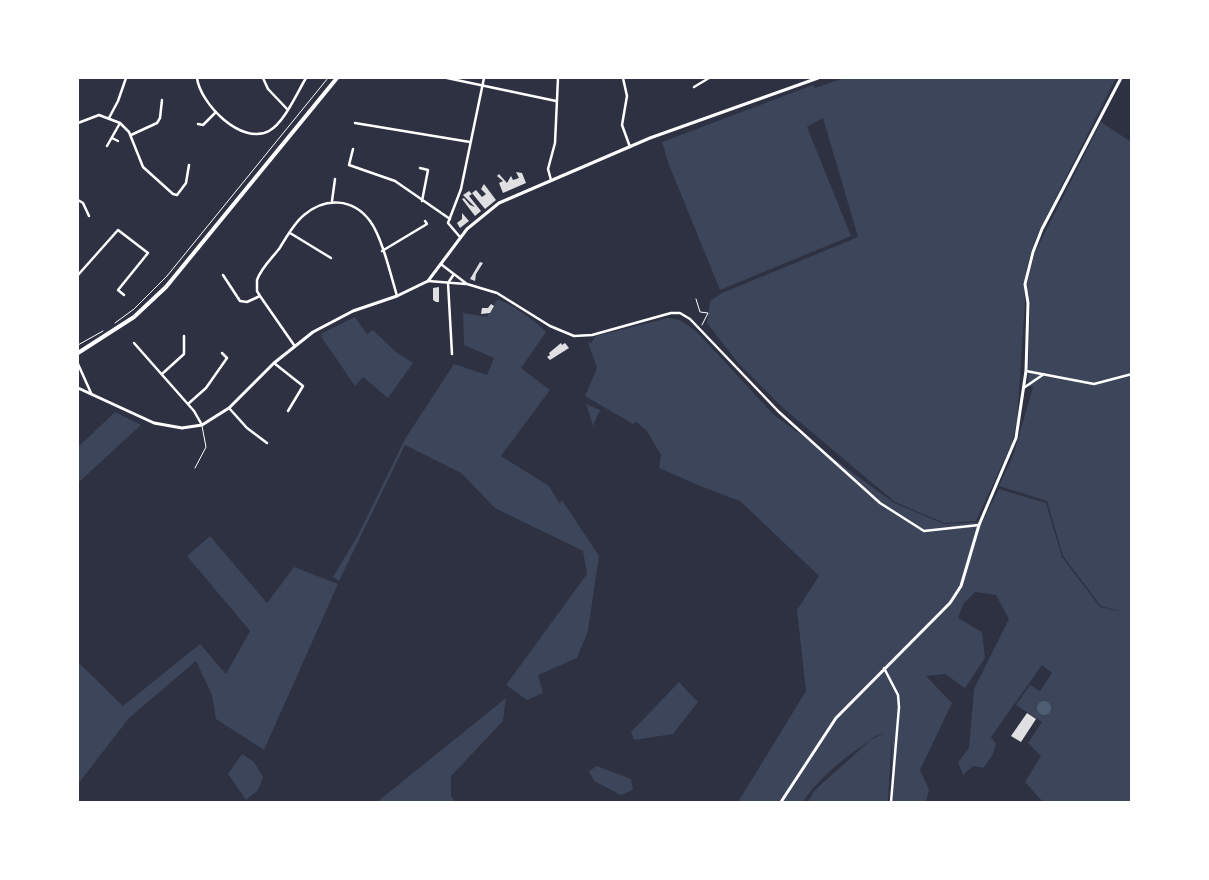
<!DOCTYPE html>
<style>
body{margin:0}
#map{position:relative;width:1209px;height:880px;overflow:hidden;background:#2d3142;font-family:Lato,sans-serif}
canvas{display:block}
.frame{position:absolute;inset:0;border:79px solid #fff;pointer-events:none}
</style>
<div id="map">
<canvas width="1209" height="880"></canvas>
<div class="frame"></div>
</div>
<script>
const ctx = document.querySelector('canvas').getContext('2d');
ctx.lineJoin = 'round';
function paint(path, color) { ctx.fillStyle = color; ctx.fill(path, 'evenodd'); }
function strokePath(path, color, width, dash) { ctx.strokeStyle = color; ctx.lineWidth = width; ctx.lineCap = dash ? 'butt' : 'round'; ctx.setLineDash(dash || []); ctx.stroke(path); }
paint(new Path2D(`
 M 844,78 L 1116,78 L 1038,233 C 1029,256 1022,277 1025,302 L 1017,421 L 1012,443 L 976,521 L 944,523 L 895,502 L 783,408 L 738,363 L 707,323 L 710,301 L 722,293 L 858,237 L 823,118 L 807,127 L 851,236 L 720,290 L 669,165 L 662,142 L 813,85 L 815,88 Z
 M 1101,122 L 1131,142 L 1131,802 L 1043,802 L 1025,782 L 1041,756 L 1028,743 L 1042,722 L 1016,705 L 1030,685 L 1040,691 L 1052,673 L 1042,665 L 991,737 L 996,744 L 992,756 L 983,768 L 973,766 L 963,775 L 958,762 L 969,748 L 974,689 L 1009,619 L 996,595 L 975,592 L 964,603 L 958,618 L 982,632 L 985,658 L 965,688 L 945,674 L 926,676 L 952,703 L 920,770 L 929,789 L 926,802 L 892,802 L 892,733 L 888,802 L 808,802 L 814,791 L 874,737 L 892,730 C 865,739 818,777 803,802 L 738,802 L 806,691 L 797,610 L 819,576 L 740,501 L 700,486 L 659,468 L 661,455 L 647,431 L 636,422 L 633,424 L 585,396 L 597,368 L 588,342 L 591,343 L 596,336 L 668,318 L 680,320 L 697,332 L 774,415 L 894,503 L 944,524 L 982,522 L 999,489 L 1046,503 L 1062,557 L 1100,607 L 1122,612 L 1101,606 L 1063,556 L 1047,501 L 999,486 L 1014,453 L 1033,387 L 1028,386 L 1030,303 L 1027,284 L 1035,252 Z
 M 497,300 C 508,301 538,323 546,332 L 521,368 L 550,390 L 501,456 L 549,486 L 560,504 L 562,500 L 599,556 L 588,631 L 577,658 L 538,675 L 543,693 L 527,700 L 506,685 L 587,574 L 583,551 L 495,508 L 461,473 L 405,445 L 339,581 L 333,577 L 358,535 L 405,439 L 454,364 L 487,375 L 494,358 L 464,345 L 463,313 L 487,317 Z
 M 355,317 L 367,334 L 373,330 L 397,353 L 413,363 L 388,398 L 363,377 L 355,386 L 320,335 L 324,337 L 321,334 Z
 M 586,404 L 600,410 L 593,426 Z
 M 115,412 L 141,425 L 78,483 L 78,447 Z
 M 210,536 L 267,603 L 294,567 L 338,584 L 264,750 L 216,719 L 212,695 L 196,661 L 129,718 L 78,784 L 78,662 L 123,706 L 200,644 L 226,674 L 250,631 L 187,556 Z
 M 679,682 L 698,702 L 673,734 L 634,740 L 631,732 Z
 M 506,698 L 503,721 L 451,776 L 451,796 L 456,802 L 377,802 Z
 M 242,754 L 254,762 L 263,777 L 258,790 L 246,800 L 228,774 Z
 M 597,766 L 631,779 L 633,790 L 621,795 L 594,781 L 589,771 Z`), '#3c4559');
paint(new Path2D(`
 M1037 708a7 7 0 1 1 14 0a7 7 0 1 1-14 0Z`), '#4f5d75');
paint(new Path2D(`
 M 516,172 L 522,173 L 526,183 L 503,193 L 499,183 L 503,181 L 497,176 L 499,174 L 507,183 L 511,176 L 513,180 L 519,178 Z
 M 484,184 L 496,200 L 485,209 L 472,193 L 476,190 L 482,197 L 486,194 L 481,189 Z
 M 469,191 L 472,194 L 469,196 L 481,211 L 475,216 L 462,199 L 464,198 L 470,205 L 475,207 L 463,195 Z
 M 462,213 L 469,221 L 460,228 L 457,223 L 462,219 Z
 M 480,262 L 483,263 L 476,274 L 475,281 L 470,279 Z
 M 439,287 L 439,302 L 436,302 L 433,300 L 433,288 Z
 M 491,304 L 494,306 L 490,313 L 481,314 L 482,308 L 488,308 Z
 M 561,343 L 562,345 L 565,343 L 569,348 L 550,360 L 547,357 L 550,355 L 549,353 Z
 M 1027,713 L 1036,719 L 1021,742 L 1011,736 Z`), '#e0e0e3');
strokePath(new Path2D(`
 M 696,299 L 700,312 L 708,313 L 702,325
 M 115,323 L 134,309 L 167,276 L 328,78
 M 78,345 L 103,331`), '#fff', 1);
strokePath(new Path2D(`
 M 195,468 L 206,447 L 202,426`), '#fff', 1);
strokePath(new Path2D(`
 M 197,78 C 200,103 241,146 269,131 C 284,123 297,93 306,78
 M 263,78 L 268,89 L 288,110
 M 447,78 L 556,101
 M 623,78 L 627,96 L 622,125 L 630,147
 M 694,87 L 709,78
 M 109,118 L 118,101 L 126,78
 M 78,123 L 99,115 L 120,123 L 129,132 L 143,167 L 173,194 L 177,195 L 186,183 L 189,165
 M 355,123 L 470,142
 M 198,124 L 203,125 L 216,112
 M 131,135 L 157,123 L 160,118 L 162,100
 M 112,138 L 118,141
 M 107,146 L 120,123
 M 353,149 L 349,165 L 395,181 L 450,219
 M 420,168 L 428,170 L 422,201
 M 551,180 L 548,169 L 555,143 L 558,78
 M 78,200 L 83,203 L 89,216
 M 332,201 L 335,179
 M 290,233 L 331,258
 M 460,237 L 448,223 L 461,189 L 484,78
 M 382,251 L 427,224 L 425,221
 M 442,265 L 467,284 L 497,293 L 550,326 L 574,336 L 592,335 L 671,313 L 680,313 L 690,319 L 779,412 L 880,503 L 924,531 L 979,525
 M 78,275 L 118,230 L 148,253 L 118,290 L 124,295
 M 223,275 L 240,301 L 247,302 L 260,296
 M 428,281 L 466,284
 M 134,343 L 194,411 L 202,425
 M 294,345 L 260,296 L 257,291 L 257,280 C 261,268 272,258 279,249 C 286,238 294,223 304,215 C 325,197 353,198 370,221 C 382,237 391,276 397,296
 M 452,354 L 448,283 L 454,274
 M 274,363 L 303,386 L 288,411
 M 78,364 L 91,393
 M 1026,371 L 1094,384 L 1132,374
 M 162,374 L 184,354 L 184,336
 M 1025,387 L 1044,374
 M 188,404 L 206,388 L 227,358 L 222,353
 M 229,408 L 247,428 L 267,443
 M 884,668 L 898,695 L 899,707 L 891,802`), '#fff', 2.5);
strokePath(new Path2D(`
 M 781,802 L 836,718 L 950,603 L 961,586 L 979,525 L 1016,438 L 1026,371 L 1028,303 L 1025,284 L 1033,252 L 1042,229 L 1121,78`), '#fff', 3);
strokePath(new Path2D(`
 M 78,388 L 154,423 L 182,428 L 202,425 L 229,408 L 274,363 L 313,332 L 353,311 L 397,296 L 428,281 L 467,229 L 499,203 L 650,138 L 818,78`), '#fff', 3);
strokePath(new Path2D(`
 M 78,353 L 134,317 L 166,287 L 337,78`), '#fff', 4);
</script>
